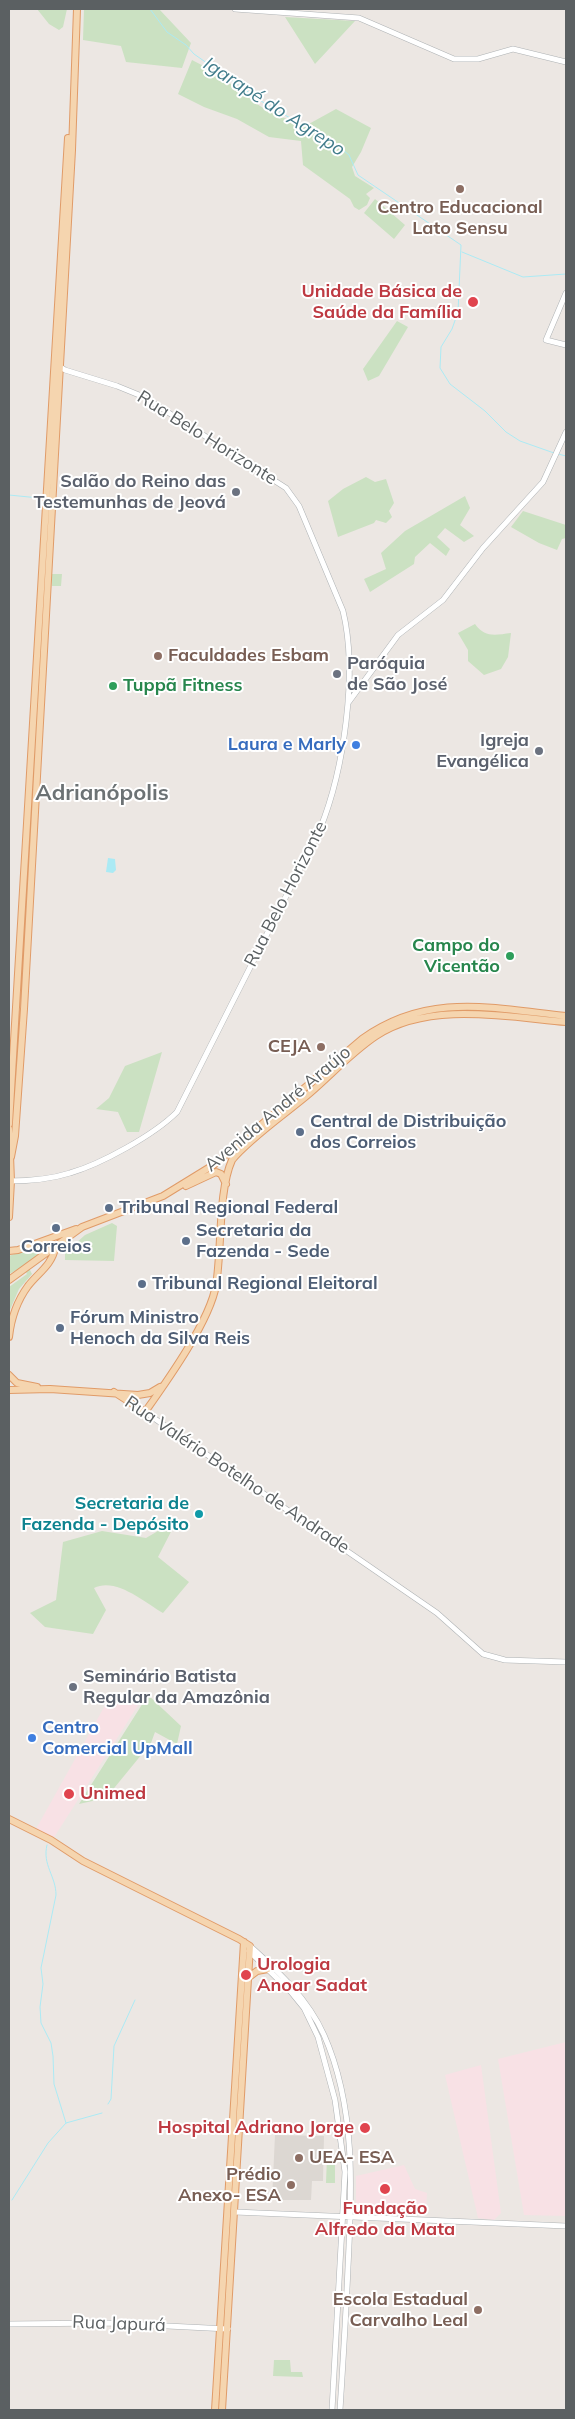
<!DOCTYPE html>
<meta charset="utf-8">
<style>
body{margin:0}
#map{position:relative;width:575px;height:2419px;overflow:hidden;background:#ece7e3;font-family:Mulish,sans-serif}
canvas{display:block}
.frame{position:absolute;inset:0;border:10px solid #5b6062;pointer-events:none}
</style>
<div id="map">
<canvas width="575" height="2419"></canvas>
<div class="frame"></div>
</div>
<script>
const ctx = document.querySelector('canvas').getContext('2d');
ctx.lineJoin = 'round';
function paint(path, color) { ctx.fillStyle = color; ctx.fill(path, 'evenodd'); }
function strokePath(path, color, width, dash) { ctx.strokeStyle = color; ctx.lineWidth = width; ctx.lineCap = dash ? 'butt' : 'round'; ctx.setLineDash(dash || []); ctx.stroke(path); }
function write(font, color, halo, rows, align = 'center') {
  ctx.font = font + ' Mulish,sans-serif'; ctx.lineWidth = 4; ctx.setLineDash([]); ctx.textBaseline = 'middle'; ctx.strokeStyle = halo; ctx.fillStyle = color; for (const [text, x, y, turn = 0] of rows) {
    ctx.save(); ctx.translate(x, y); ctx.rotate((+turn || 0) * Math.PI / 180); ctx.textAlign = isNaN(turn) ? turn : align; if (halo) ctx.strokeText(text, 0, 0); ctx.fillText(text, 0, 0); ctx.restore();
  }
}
paint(new Path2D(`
 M 275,2135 L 324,2136 L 323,2181 L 312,2181 L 311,2200 L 272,2200 Z`), '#dcd7d2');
paint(new Path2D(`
 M 144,1696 L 53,1839 L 36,1829 L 108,1700 Z
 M 566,2042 L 566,2216 L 524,2215 L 498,2059 Z
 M 481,2065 L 501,2213 L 494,2220 L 478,2218 L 445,2075 Z
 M 404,2165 L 415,2189 L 427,2193 L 426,2213 L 356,2211 L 356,2176 Z`), '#f8e1e5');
paint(new Path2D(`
 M 37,9 L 67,9 L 63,27 L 59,30 L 49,24 Z
 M 84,9 L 159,9 L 191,43 L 182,68 L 126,62 L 121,46 L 83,40 Z
 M 285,17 L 355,21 L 315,64 Z
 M 192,60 C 217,72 238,90 260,106 C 274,116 291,120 307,125 L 336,109 L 371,128 L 361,152 L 352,167 L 355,176 L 374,188 L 366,194 L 370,198 L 367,205 L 359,210 L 354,207 L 350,199 L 303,165 L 301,141 L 269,137 L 237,119 L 204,107 L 178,94 Z
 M 375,199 L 405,225 L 394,239 L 364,213 Z
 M 397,321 L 408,327 L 379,376 L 368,381 L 363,369 Z
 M 366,477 L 375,482 L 386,479 L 394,503 L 389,511 L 392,517 L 386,523 L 376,520 L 374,523 L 338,537 L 328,501 L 343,489 Z
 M 465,496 L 470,508 L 460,525 L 474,536 L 464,542 L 445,528 L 437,537 L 450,549 L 446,556 L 430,543 L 415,557 L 414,564 L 370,592 L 364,579 L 386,569 L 381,553 L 405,531 Z
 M 523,511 L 566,525 L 566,538 L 562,539 L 557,550 L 539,543 L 511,527 Z
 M 52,574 L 62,574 L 61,586 L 52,586 Z
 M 475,624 C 485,638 495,635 511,633 L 508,657 L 501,669 L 484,675 L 468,661 L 468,650 L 458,633 Z
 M 162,1052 L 139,1132 L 127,1132 L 118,1112 L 96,1109 L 109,1098 L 125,1066 Z
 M 112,1223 L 117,1226 L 114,1261 L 65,1260 L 65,1253 L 85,1235 Z
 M 59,1237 L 27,1264 L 32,1274 L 19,1289 L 9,1312 L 9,1287 L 27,1274 L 23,1267 L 9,1274 L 9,1256 Z
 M 177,1520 L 158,1557 L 189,1582 L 163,1613 C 144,1602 116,1577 94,1588 L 106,1610 L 93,1634 L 45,1627 L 30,1613 L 56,1600 L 63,1542 L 102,1531 L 146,1538 Z
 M 148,1695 L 181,1726 L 177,1744 L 155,1732 L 151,1743 L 106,1798 L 79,1804 Z
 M 327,2156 L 335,2156 L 335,2183 L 326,2183 Z
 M 274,2360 L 290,2360 L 291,2372 L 302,2372 L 303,2377 L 273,2376 Z`), '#cbe1c2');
paint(new Path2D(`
 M 108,858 L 115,859 L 116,870 L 113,873 L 106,872 Z`), '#abeaf4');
strokePath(new Path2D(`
 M 150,9 L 167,32 L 186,45 L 194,54 L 261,101 L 338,146 L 349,155 L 358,175 L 461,245 L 458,312 L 452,329 L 441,347 L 440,368 L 450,384 L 485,411 L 506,432 L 520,441 L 554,453
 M 462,252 L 523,277 L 566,274
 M 558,454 L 566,456
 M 9,495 L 39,498
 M 47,1845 C 42,1865 56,1876 56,1895 L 41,1968 L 43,1984 L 40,2007 L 41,2023 L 51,2043 L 53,2056 L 54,2084 L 66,2123
 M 108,2104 L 111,2099 L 114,2046 L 135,2000
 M 12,2200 L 48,2143 L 66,2123 L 102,2113`), '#abeaf4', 1);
const minor = new Path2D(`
 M 235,9 L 359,18 L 454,59 L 478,59 L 513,49 L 566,62
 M 566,293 L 546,340 L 566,345
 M 348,703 L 398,635 L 443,600 L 483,548 L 543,482 L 566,432
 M 9,1181 C 29,1181 51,1179 70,1173 C 101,1164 154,1135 177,1112 L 320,829 C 344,770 358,673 343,611 L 299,506 L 286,488 L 144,397 L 117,386 L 65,370 L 59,366
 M 145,1412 L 437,1613 L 483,1654 L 505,1660 L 566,1662
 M 250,1946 C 279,1972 308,1999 324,2035 C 356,2107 352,2190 348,2267 C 346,2315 343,2362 340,2410
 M 249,1951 L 291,1992 L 304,2008 L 318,2037 L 335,2100 L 345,2172 L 332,2410
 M 235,2212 L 566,2226
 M 9,2324 L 107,2323 L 228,2329`);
const major = new Path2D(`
 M 9,1124 L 68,138
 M 9,1129 L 11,1181 L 9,1217
 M 11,1157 L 15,1136 L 24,1009 L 72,150 L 77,9
 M 186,1186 L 216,1172 L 221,1174 L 226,1184
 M 9,1251 L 18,1250 L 76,1229
 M 9,1280 L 82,1227 L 163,1196 L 215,1164 L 362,1039 C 428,992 491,1008 566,1016
 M 9,1337 C 11,1319 17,1301 28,1286 C 38,1273 52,1265 55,1248
 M 9,1375 L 17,1383 L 37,1387
 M 9,1390 L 50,1389 L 138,1395 L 150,1393 L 160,1387
 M 114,1392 L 145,1412 C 167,1381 210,1321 216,1285 C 222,1250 218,1191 232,1160 C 250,1138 288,1112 310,1093 C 332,1074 352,1052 376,1036 C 428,1001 508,1017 566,1022
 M 9,1819 L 51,1840 L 83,1861 L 239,1939 L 250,1946 L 222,2410
 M 249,1977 L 257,1971 L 268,1969
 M 215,2410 L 244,1942`);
strokePath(minor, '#aeb2b4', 6);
strokePath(major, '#e09b68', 8);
strokePath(minor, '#fff', 5);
strokePath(major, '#f5d5af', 6);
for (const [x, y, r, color] of [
 [460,189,5,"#8d6e63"],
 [473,302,6,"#e0444e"],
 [236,492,5,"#6b7280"],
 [158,656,5,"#8d6e63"],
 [337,674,5,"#6b7280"],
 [113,686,5,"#2e9e5b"],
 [356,745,5,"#3f7fe0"],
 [539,751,5,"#6b7280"],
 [510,956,5,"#2e9e5b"],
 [321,1047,5,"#8d6e63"],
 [300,1132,5,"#5c6f8a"],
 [109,1208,5,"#5c6f8a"],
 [56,1228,5,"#5c6f8a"],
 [186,1241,5,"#5c6f8a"],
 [142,1284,5,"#5c6f8a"],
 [60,1328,5,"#5c6f8a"],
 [199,1514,5,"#0f9aa8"],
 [73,1687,5,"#6b7280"],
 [32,1738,5,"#3f7fe0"],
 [69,1794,6,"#e0444e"],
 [246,1975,6,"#e0444e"],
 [365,2128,6,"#e0444e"],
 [299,2158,5,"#8d6e63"],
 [291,2185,5,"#8d6e63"],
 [385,2189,6,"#e0444e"],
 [478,2310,5,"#8d6e63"]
]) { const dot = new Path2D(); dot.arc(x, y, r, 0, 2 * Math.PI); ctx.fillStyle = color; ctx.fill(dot); strokePath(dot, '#fff', 2); }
write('bold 18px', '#785e54', '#fff', [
 ["Centro Educacional",460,208,"center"],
 ["Lato Sensu",460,229,"center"],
 ["Faculdades Esbam",168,656,"left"],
 ["CEJA",311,1047],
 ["UEA- ESA",309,2158,"left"],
 ["Prédio",281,2175],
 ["Anexo- ESA",281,2196],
 ["Escola Estadual",468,2300],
 ["Carvalho Leal",468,2321]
], 'right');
write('bold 18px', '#be3a42', '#fff', [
 ["Unidade Básica de",462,292],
 ["Saúde da Família",462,313],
 ["Unimed",80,1794,"left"],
 ["Urologia",257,1965,"left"],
 ["Anoar Sadat",257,1986,"left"],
 ["Hospital Adriano Jorge",354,2128],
 ["Fundação",385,2209,"center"],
 ["Alfredo da Mata",385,2230,"center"]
], 'right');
write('18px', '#5b6062', '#fff', [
 ["Rua Belo Horizonte",207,438,32],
 ["Rua Belo Horizonte",286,894,-63],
 ["Avenida André Araújo",278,1109,-40],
 ["Rua Valério Botelho de Andrade",237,1475,34],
 ["Rua Japurá",119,2324,2]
]);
write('bold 18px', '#5b616d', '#fff', [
 ["Salão do Reino das",226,482],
 ["Testemunhas de Jeová",226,503],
 ["Paróquia",347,664,"left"],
 ["de São José",347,685,"left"],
 ["Igreja",529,741],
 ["Evangélica",529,762],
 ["Seminário Batista",83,1677,"left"],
 ["Regular da Amazônia",83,1698,"left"]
], 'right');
write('bold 18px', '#27864d', '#fff', [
 ["Tuppã Fitness",123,686],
 ["Campo do",500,946,"right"],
 ["Vicentão",500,967,"right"]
], 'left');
write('bold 18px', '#366cbe', '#fff', [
 ["Laura e Marly",346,745],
 ["Centro",42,1728,"left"],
 ["Comercial UpMall",42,1749,"left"]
], 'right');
write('bold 18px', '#4e5e75', '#fff', [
 ["Central de Distribuição",310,1122],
 ["dos Correios",310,1143],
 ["Tribunal Regional Federal",119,1208],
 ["Secretaria da",196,1231],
 ["Fazenda - Sede",196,1252],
 ["Correios",56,1247,"center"],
 ["Tribunal Regional Eleitoral",152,1284],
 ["Fórum Ministro",70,1318],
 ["Henoch da Silva Reis",70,1339]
], 'left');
write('bold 18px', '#0d838f', '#fff', [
 ["Secretaria de",189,1504],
 ["Fazenda - Depósito",189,1525]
], 'right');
write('italic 19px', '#417c8b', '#fff', [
 ["Igarapé do Agrepo",274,107,33]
]);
write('bold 22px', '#6c7274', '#fff', [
 ["Adrianópolis",102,793]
]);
</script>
